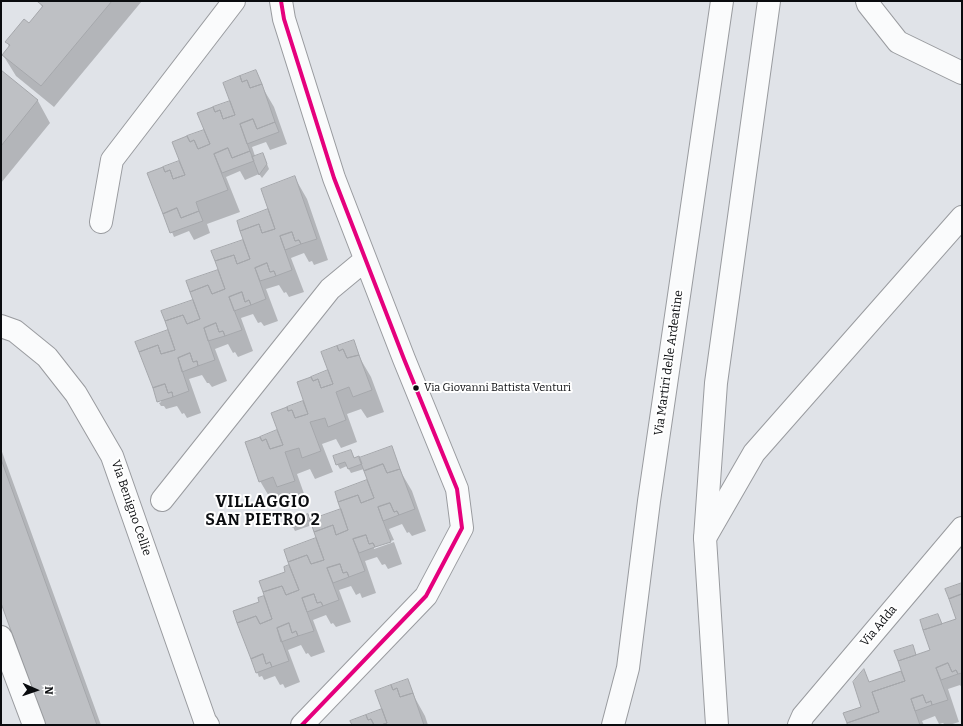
<!DOCTYPE html>
<style>
body{margin:0}
#map{position:relative;width:963px;height:726px;overflow:hidden;background:#e0e3e8;font-family:Bitter,serif}
canvas{display:block}
.frame{position:absolute;inset:0;border:2px solid #0a0c0f;pointer-events:none}
.north{position:absolute;left:16px;top:670px;width:40px;height:40px;-webkit-text-stroke:3px #fff;paint-order:stroke;rotate:92deg;font-size:11px;font-weight:700;line-height:16px;text-align:center;color:#0a0c0f}
.north::after{content:'';display:block;margin:auto;width:14px;height:18px;background:#0a0c0f;clip-path:polygon(50% 0,100% 100%,50% 72%,0 100%)}
</style>
<div id="map">
<canvas width="963" height="726"></canvas>
<div class="frame"></div>
<div class="north">N</div>
</div>
<script>
const ctx = document.querySelector('canvas').getContext('2d');
ctx.lineJoin = 'round';
function paint(path, color) { ctx.fillStyle = color; ctx.fill(path, 'evenodd'); }
function strokePath(path, color, width, dash) { ctx.strokeStyle = color; ctx.lineWidth = width; ctx.lineCap = dash ? 'butt' : 'round'; ctx.setLineDash(dash || []); ctx.stroke(path); }
function write(font, color, halo, rows, align = 'center') {
  ctx.font = font + ' Bitter,serif'; ctx.lineWidth = 4; ctx.setLineDash([]); ctx.textBaseline = 'middle'; ctx.strokeStyle = halo; ctx.fillStyle = color; for (const [text, x, y, turn = 0] of rows) {
    ctx.save(); ctx.translate(x, y); ctx.rotate((+turn || 0) * Math.PI / 180); ctx.textAlign = isNaN(turn) ? turn : align; if (halo) ctx.strokeText(text, 0, 0); ctx.fillText(text, 0, 0); ctx.restore();
  }
}
paint(new Path2D(`
 M 41,1 L 142,1 L 54,107 L 16,76 L 3,55 L 9,47 L 7,42 L 29,24 L 42,7 L 40,3 Z
 M 1,72 L 38,101 L 50,123 L 1,183 Z
 M 264,90 L 274,107 L 287,144 L 270,150 L 266,142 L 252,147 L 255,156 L 263,154 L 269,169 L 262,178 L 259,174 L 245,180 L 240,171 L 226,177 L 240,212 L 207,224 L 210,233 L 194,240 L 189,231 L 174,237 L 148,174 L 179,162 L 181,166 L 183,166 L 206,136 Z
 M 295,178 L 307,199 L 328,260 L 314,265 L 312,261 L 309,262 L 304,253 L 291,258 L 304,292 L 289,297 L 286,292 L 284,293 L 279,285 L 266,289 L 278,321 L 264,326 L 261,322 L 258,323 L 253,314 L 241,318 L 253,351 L 238,357 L 235,352 L 233,353 L 228,344 L 215,349 L 227,381 L 212,387 L 209,383 L 207,383 L 202,375 L 189,379 L 201,413 L 187,418 L 184,413 L 182,414 L 177,406 L 166,409 L 164,406 L 161,406 L 159,403 L 161,402 L 170,336 L 194,300 L 187,282 L 219,270 L 243,241 L 245,244 L 268,211 Z
 M 356,346 L 361,360 L 371,377 L 384,412 L 367,418 L 361,409 L 347,414 L 357,442 L 341,448 L 336,439 L 322,444 L 333,472 L 315,479 L 310,469 L 297,474 L 307,502 L 291,508 L 285,498 L 273,503 L 260,481 L 247,443 L 279,431 L 288,408 L 304,402 L 328,372 Z
 M 392,448 L 402,474 L 412,491 L 426,531 L 412,536 L 409,532 L 407,533 L 402,524 L 389,529 L 394,540 L 374,546 L 374,549 L 394,542 L 402,564 L 388,569 L 385,564 L 382,565 L 377,557 L 365,561 L 376,593 L 362,598 L 360,593 L 356,595 L 351,586 L 339,590 L 351,622 L 336,627 L 333,623 L 331,624 L 326,615 L 313,620 L 325,652 L 311,657 L 308,653 L 306,654 L 301,645 L 288,650 L 300,682 L 285,688 L 283,684 L 280,685 L 275,676 L 264,680 L 262,676 L 259,677 L 257,672 L 261,602 L 259,598 L 265,596 L 286,573 L 285,568 L 290,566 L 285,551 L 317,539 L 312,525 L 295,531 L 293,527 L 310,520 L 310,521 L 340,511 L 367,481 L 369,485 L 370,485 L 364,469 L 351,473 L 347,466 L 340,469 L 337,464 L 354,459 L 359,460 Z
 M 1,449 L 101,725 L 46,725 L 1,600 Z
 M 962,584 L 962,688 L 960,685 L 948,689 L 959,722 L 949,725 L 945,725 L 943,723 L 939,724 L 935,716 L 922,721 L 924,725 L 848,725 L 863,708 L 864,671 L 869,683 L 902,671 L 912,646 L 917,656 L 931,651 L 938,615 L 942,624 L 957,619 Z
 M 408,680 L 415,698 L 425,716 L 428,725 L 353,725 L 383,710 Z`), '#0003');
const building = new Path2D(`
 M 40,1 L 112,1 L 41,86 L 2,55 L 10,45 L 5,42 L 24,19 L 29,23 L 43,6 L 38,2 Z
 M 1,70 L 38,100 L 1,146 Z
 M 256,70 L 262,84 L 250,88 L 247,80 L 242,82 L 240,76 Z
 M 240,76 L 242,82 L 247,80 L 250,88 L 262,84 L 275,122 L 257,129 L 253,119 L 240,124 L 250,151 L 232,158 L 228,148 L 214,154 L 228,190 L 196,202 L 199,211 L 181,218 L 177,208 L 163,214 L 147,173 L 163,167 L 165,172 L 170,170 L 173,179 L 185,175 L 172,142 L 187,136 L 190,142 L 194,140 L 198,149 L 210,144 L 197,113 L 213,107 L 215,112 L 220,110 L 223,119 L 235,115 L 223,83 Z
 M 230,101 L 235,115 L 223,119 L 220,110 L 215,112 L 213,107 Z
 M 253,119 L 257,129 L 275,122 L 279,132 L 247,144 L 240,124 Z
 M 204,130 L 210,144 L 198,149 L 194,140 L 190,142 L 187,136 Z
 M 228,148 L 232,158 L 250,151 L 254,161 L 222,173 L 214,154 Z
 M 263,153 L 267,164 L 259,175 L 252,157 Z
 M 179,161 L 185,175 L 173,179 L 170,170 L 165,172 L 163,167 Z
 M 295,176 L 317,239 L 301,244 L 299,240 L 295,241 L 292,232 L 280,236 L 292,270 L 276,276 L 274,271 L 270,272 L 267,263 L 255,268 L 266,299 L 251,305 L 249,300 L 245,302 L 242,292 L 229,297 L 242,330 L 225,336 L 223,331 L 219,332 L 216,323 L 204,328 L 215,360 L 198,366 L 197,361 L 193,362 L 190,353 L 178,358 L 189,391 L 173,397 L 172,392 L 168,393 L 165,384 L 153,388 L 139,352 L 158,345 L 161,354 L 175,350 L 165,321 L 183,315 L 187,324 L 200,319 L 190,292 L 208,285 L 212,294 L 225,289 L 215,261 L 234,255 L 237,264 L 250,259 L 240,231 L 259,224 L 262,233 L 275,229 L 261,189 Z
 M 177,208 L 181,218 L 199,211 L 203,221 L 170,233 L 163,214 Z
 M 268,209 L 275,229 L 262,233 L 259,224 L 240,231 L 237,221 Z
 M 292,232 L 295,241 L 299,240 L 301,244 L 285,250 L 280,236 Z
 M 243,240 L 250,259 L 237,264 L 234,255 L 215,261 L 211,251 Z
 M 267,263 L 270,272 L 274,271 L 276,276 L 260,281 L 255,268 Z
 M 218,270 L 225,289 L 212,294 L 208,285 L 190,292 L 186,281 Z
 M 242,292 L 245,302 L 249,300 L 251,305 L 234,311 L 229,297 Z
 M 193,300 L 200,319 L 187,324 L 183,315 L 165,321 L 161,311 Z
 M 216,323 L 219,332 L 223,331 L 225,336 L 208,341 L 204,328 Z
 M 168,330 L 175,350 L 161,354 L 158,345 L 139,352 L 135,342 Z
 M 354,340 L 359,355 L 347,358 L 343,349 L 339,351 L 337,346 Z
 M 337,346 L 339,351 L 343,349 L 347,358 L 359,355 L 372,390 L 353,397 L 349,387 L 336,392 L 346,420 L 328,427 L 325,418 L 310,422 L 321,451 L 302,458 L 299,448 L 285,452 L 295,481 L 277,487 L 273,477 L 259,482 L 245,442 L 260,437 L 262,441 L 266,439 L 270,449 L 283,445 L 271,413 L 287,407 L 288,411 L 292,410 L 295,418 L 308,414 L 297,382 L 311,377 L 313,381 L 318,379 L 321,388 L 333,384 L 321,352 Z
 M 190,353 L 193,362 L 197,361 L 198,366 L 182,372 L 178,358 Z
 M 328,370 L 333,384 L 321,388 L 318,379 L 313,381 L 311,377 Z
 M 165,384 L 168,393 L 172,392 L 173,397 L 157,402 L 153,388 Z
 M 303,401 L 308,414 L 295,418 L 292,410 L 288,411 L 287,407 Z
 M 277,430 L 283,445 L 270,449 L 266,439 L 262,441 L 260,437 Z
 M 392,446 L 400,469 L 387,473 L 383,464 L 364,471 L 359,458 Z
 M 351,450 L 354,458 L 359,456 L 362,464 L 348,469 L 345,462 L 336,465 L 333,456 Z
 M 1,459 L 97,725 L 45,725 L 1,603 Z
 M 383,464 L 387,473 L 400,469 L 415,509 L 399,515 L 397,511 L 394,512 L 390,503 L 378,507 L 391,542 L 375,547 L 373,543 L 369,544 L 366,535 L 353,539 L 365,571 L 349,577 L 347,572 L 343,573 L 340,564 L 327,568 L 339,600 L 323,606 L 321,602 L 317,603 L 314,594 L 302,598 L 314,631 L 298,636 L 296,631 L 292,633 L 289,623 L 277,628 L 289,661 L 272,667 L 270,662 L 266,664 L 263,654 L 251,659 L 237,623 L 256,616 L 260,624 L 272,619 L 263,592 L 282,586 L 286,595 L 299,590 L 288,562 L 307,555 L 311,564 L 324,560 L 314,532 L 333,525 L 336,535 L 348,530 L 338,502 L 358,495 L 361,503 L 374,498 L 364,471 Z
 M 367,480 L 374,498 L 361,503 L 358,495 L 338,502 L 335,492 Z
 M 390,503 L 394,512 L 397,511 L 399,515 L 383,521 L 378,507 Z
 M 341,509 L 348,530 L 336,535 L 333,525 L 314,532 L 310,520 Z
 M 308,514 L 310,520 L 292,527 L 290,520 Z
 M 366,535 L 369,544 L 373,543 L 375,547 L 359,553 L 353,539 Z
 M 316,538 L 324,560 L 311,564 L 307,555 L 288,562 L 284,550 Z
 M 340,564 L 343,573 L 347,572 L 349,577 L 333,583 L 327,568 Z
 M 289,565 L 299,590 L 286,595 L 282,586 L 263,592 L 259,581 L 285,572 L 284,567 Z
 M 962,583 L 962,594 L 949,599 L 945,589 Z
 M 314,594 L 317,603 L 321,602 L 323,606 L 307,612 L 302,598 Z
 M 962,594 L 962,673 L 958,674 L 956,670 L 952,672 L 948,663 L 936,668 L 948,700 L 932,705 L 931,701 L 926,703 L 923,695 L 911,699 L 920,725 L 847,725 L 847,723 L 879,712 L 872,692 L 905,681 L 898,661 L 930,650 L 923,630 L 956,619 L 949,599 Z
 M 264,596 L 272,619 L 260,624 L 256,616 L 237,623 L 233,611 L 259,602 L 258,598 Z
 M 938,614 L 942,624 L 923,630 L 920,620 Z
 M 289,623 L 292,633 L 296,631 L 298,636 L 281,642 L 277,628 Z
 M 913,645 L 916,655 L 898,661 L 894,651 Z
 M 263,654 L 266,664 L 270,662 L 272,667 L 256,673 L 251,659 Z
 M 948,663 L 952,672 L 956,670 L 958,674 L 941,680 L 936,668 Z
 M 864,669 L 869,682 L 901,671 L 905,681 L 872,692 L 879,712 L 847,723 L 843,713 L 861,707 L 853,682 Z
 M 408,679 L 413,693 L 400,697 L 397,688 L 393,690 L 391,685 Z
 M 391,685 L 393,690 L 397,688 L 400,697 L 413,693 L 424,725 L 381,725 L 387,723 L 375,691 Z
 M 923,695 L 926,703 L 931,701 L 932,705 L 915,711 L 911,699 Z
 M 382,709 L 387,723 L 381,725 L 374,725 L 371,719 L 368,720 L 366,715 Z
 M 366,715 L 368,720 L 371,719 L 374,725 L 352,725 L 350,721 Z`);
paint(building, '#bec0c4');
strokePath(building, '#a5a7ab', 1);
const minor = new Path2D(`
 M 281,1 L 284,19 L 334,178 L 404,359 L 457,489 L 462,528 L 426,596 L 302,725
 M 867,1 L 868,4 L 898,42 L 962,73
 M 101,222 L 112,160 L 234,1
 M 1,326 L 15,331 L 47,357 L 76,394 L 112,456 L 205,721 L 208,725
 M 162,500 L 330,289 L 365,260
 M 705,538 L 754,453 L 962,217
 M 1,637 L 34,725
 M 799,725 L 803,716 L 962,528`);
const tertiary = new Path2D(`
 M 613,725 L 628,668 L 649,501 L 722,1
 M 717,725 L 705,538 L 716,383 L 769,1`);
strokePath(minor, '#999b9f', 24);
strokePath(tertiary, '#999b9f', 24);
strokePath(minor, '#fafbfc', 22);
strokePath(tertiary, '#fafbfc', 22);
strokePath(new Path2D(`
 M 281,1 L 284,19 L 334,178 L 404,359 L 457,489 L 462,528 L 426,596 L 302,725`), '#e5007d', 4);
for (const [x, y, r, color] of [
 [416,388,3.5,"#0a0c0f"]
]) { const dot = new Path2D(); dot.arc(x, y, r, 0, 2 * Math.PI); ctx.fillStyle = color; ctx.fill(dot); strokePath(dot, '#fff', 1.5); }
write('11px', '#0a0c0f', '#fff', [
 ["Via Giovanni Battista Venturi",424,388]
], 'left');
write('12px', '#0a0c0f', '#fff', [
 ["Via Martiri delle Ardeatine",669,363,-82],
 ["Via Benigno Cellie",131,508,71],
 ["Via Adda",879,626,-50]
]);
ctx.letterSpacing = '1px';
write('bold 16px', '#0a0c0f', '#fff', [
 ["VILLAGGIO",263,503],
 ["SAN PIETRO 2",263,521]
]);
ctx.letterSpacing = '0px';
</script>
